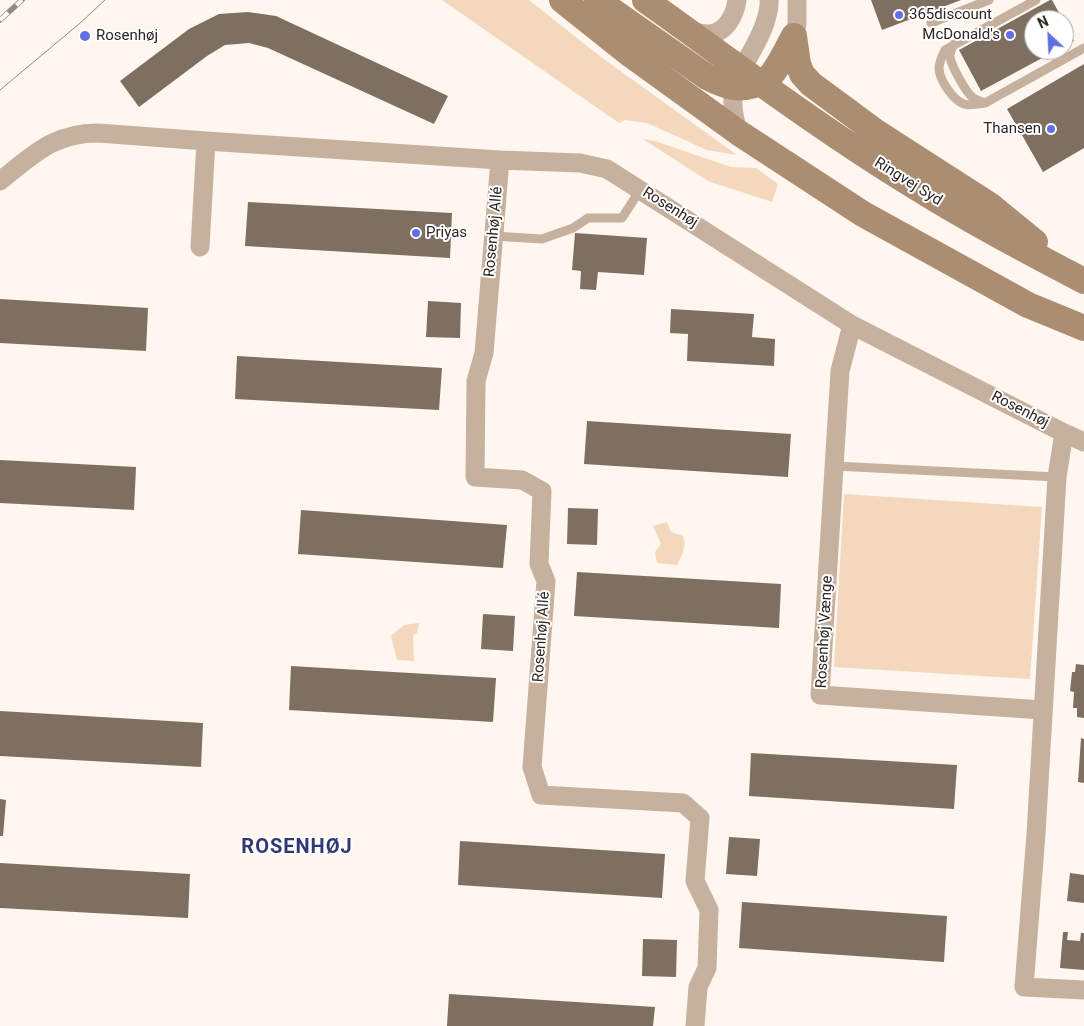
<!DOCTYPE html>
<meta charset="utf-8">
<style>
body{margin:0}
#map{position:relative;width:1084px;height:1026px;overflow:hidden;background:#fef6ef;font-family:Roboto,sans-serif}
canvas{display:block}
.north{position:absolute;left:1024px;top:10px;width:50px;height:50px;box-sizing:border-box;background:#fff;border:1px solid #aba8a5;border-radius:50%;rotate:335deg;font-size:14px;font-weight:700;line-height:20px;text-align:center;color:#2c261f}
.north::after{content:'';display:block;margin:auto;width:18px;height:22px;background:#626ee6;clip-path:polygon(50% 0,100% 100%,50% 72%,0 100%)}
</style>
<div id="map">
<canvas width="1084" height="1026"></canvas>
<div class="north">N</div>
</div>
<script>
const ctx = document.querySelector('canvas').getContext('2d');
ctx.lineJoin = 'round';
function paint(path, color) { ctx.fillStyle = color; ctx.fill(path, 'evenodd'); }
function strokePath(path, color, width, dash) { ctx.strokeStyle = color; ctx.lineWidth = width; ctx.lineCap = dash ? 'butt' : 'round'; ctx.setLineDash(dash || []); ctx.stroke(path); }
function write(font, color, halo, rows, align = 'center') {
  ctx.font = font + ' Roboto,sans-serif'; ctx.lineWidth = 4; ctx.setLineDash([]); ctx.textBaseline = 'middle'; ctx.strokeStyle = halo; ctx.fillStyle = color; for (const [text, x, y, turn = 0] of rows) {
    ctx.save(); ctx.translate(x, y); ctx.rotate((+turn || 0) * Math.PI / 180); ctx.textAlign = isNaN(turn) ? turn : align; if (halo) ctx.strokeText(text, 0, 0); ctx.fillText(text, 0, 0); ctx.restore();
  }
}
paint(new Path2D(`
 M 442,0 L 529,0 L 601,57 L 737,155 L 707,150 L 647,123 L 625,120 L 619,123 Z
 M 643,139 L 655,141 L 731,167 L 756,168 L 778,184 L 772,202 L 708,181 Z
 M 844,494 L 1042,507 L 1030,679 L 834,667 Z
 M 667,522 L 671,532 L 683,536 C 687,547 682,555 677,565 L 657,563 L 655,552 L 661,544 L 653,526 Z
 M 419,623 L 417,633 L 413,635 L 414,661 L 397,660 L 391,636 L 404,625 Z`), '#f4d8bd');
paint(new Path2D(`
 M 871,0 L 961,0 L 882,30 Z
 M 1050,0 L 1052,0 L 1063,20 L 1034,20 L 1034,50 L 1057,50 L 981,91 L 959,50 Z
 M 248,12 L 276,16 L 448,96 L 434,124 L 268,48 L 249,43 L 225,45 L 207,56 L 139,107 L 120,81 L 189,29 L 219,14 Z
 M 1064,22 L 1074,41 L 1064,46 Z
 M 1084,64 L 1084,148 L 1043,172 L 1007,109 Z
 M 248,202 L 452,213 L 450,258 L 245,246 Z
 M 575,233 L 647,238 L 644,275 L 598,272 L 596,290 L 580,289 L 581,271 L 572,270 Z
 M 0,299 L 148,308 L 146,351 L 0,343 Z
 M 428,301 L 461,303 L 460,338 L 426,337 Z
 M 671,309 L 754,314 L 752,337 L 775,339 L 774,366 L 687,361 L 688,334 L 670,333 Z
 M 237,356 L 442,368 L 439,410 L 235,399 Z
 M 587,421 L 791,434 L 788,477 L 584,464 Z
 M 0,460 L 136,467 L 134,510 L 0,503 Z
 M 568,508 L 598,509 L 597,545 L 567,544 Z
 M 301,510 L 507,525 L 503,568 L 298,554 Z
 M 577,572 L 781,584 L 779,628 L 574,616 Z
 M 483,614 L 515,616 L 513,651 L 481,649 Z
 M 1076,664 L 1084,665 L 1084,718 L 1077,717 L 1077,708 L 1073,708 L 1074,692 L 1070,691 L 1072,672 L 1075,672 Z
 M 291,666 L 496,678 L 493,722 L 289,710 Z
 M 0,711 L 203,723 L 201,767 L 0,756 Z
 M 1081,738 L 1084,739 L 1084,783 L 1078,782 Z
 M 751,753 L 957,765 L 954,809 L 749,796 Z
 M 0,799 L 6,800 L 3,836 L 0,836 Z
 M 729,837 L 760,839 L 757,876 L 726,874 Z
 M 460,841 L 665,854 L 662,898 L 458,885 Z
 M 0,863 L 190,874 L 188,918 L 0,908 Z
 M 1070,873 L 1084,875 L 1084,903 L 1067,901 Z
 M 742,902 L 947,916 L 944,962 L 739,948 Z
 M 1063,932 L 1068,932 L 1067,940 L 1080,941 L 1081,933 L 1084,933 L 1084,970 L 1060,968 Z
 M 643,939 L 677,940 L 676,977 L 642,976 Z
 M 449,994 L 655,1007 L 653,1026 L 447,1026 Z`), '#7f6f60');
strokePath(new Path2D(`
 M 1036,0 L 945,50 C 942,56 939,62 939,69 C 940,81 953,100 964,104 C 971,106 978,104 985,103 L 1084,48
 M 931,23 L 989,0
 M 954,44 C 952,48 950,52 950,56 C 950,64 966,92 972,97 C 976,100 979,101 983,102
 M 493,236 L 542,239 L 573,228 L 588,218 L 622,218 L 640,190
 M 834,466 L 1057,477`), '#c5b19e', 9);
strokePath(new Path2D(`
 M 689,31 C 696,32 702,34 709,34 C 726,33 735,15 737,0
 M 794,36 L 797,24 L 797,0
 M 739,133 C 720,80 749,68 765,23 C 767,15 770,8 769,0
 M 500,160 L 484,353 L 476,381 L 475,477 L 522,480 L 542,491 L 539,564 L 546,581 L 532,767 L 541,795 L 683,803 L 700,818 L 695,881 L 709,910 L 707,968 L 698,987 L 695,1026
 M 0,181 C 33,155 53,133 98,133 L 206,141 L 500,160 L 580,163 L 607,169 L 852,325 L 1064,433 L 1084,442
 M 200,247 L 206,141
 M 852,325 L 840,371 L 820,695 L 1043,710
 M 1064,433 L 1057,477 L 1036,834 L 1024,987 L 1084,990`), '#c5b19e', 19);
strokePath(new Path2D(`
 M 562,0 L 631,55 L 739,133 L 863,214 L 1028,305 L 1084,328
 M 597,0 L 707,77 C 715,81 724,85 733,87 C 746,89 764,84 772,74 C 780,64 788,47 794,36
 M 645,0 C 732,62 818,127 909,183 C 966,219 1025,250 1084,281
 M 794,36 L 798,64 L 802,74 L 811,84 L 876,132 L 991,206 L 1035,242`), '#ab8e72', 26);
strokePath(new Path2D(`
 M 0,90 L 79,24 L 105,0`), '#928b84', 1);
const rail = new Path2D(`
 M 0,20 L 22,0`);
strokePath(rail, '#928b84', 5.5);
strokePath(rail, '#fff', 4, [11]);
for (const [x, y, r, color] of [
 [899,15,5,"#626ee6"],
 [1010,35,5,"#626ee6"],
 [85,36,6,"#626ee6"],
 [1051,129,5,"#626ee6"],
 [416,233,5,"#626ee6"]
]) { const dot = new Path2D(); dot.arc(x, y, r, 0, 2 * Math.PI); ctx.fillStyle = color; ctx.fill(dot); strokePath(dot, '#fff', 2); }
write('15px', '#2c261f', '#fff', [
 ["365discount",909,15],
 ["McDonald's",1000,35,"right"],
 ["Rosenhøj",96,36],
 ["Thansen",1041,129,"right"],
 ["Priyas",426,233]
], 'left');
write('15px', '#2c261f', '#fff', [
 ["Ringvej Syd",908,182,32],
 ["Rosenhøj",670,208,32],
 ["Rosenhøj Allé",494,232,-85],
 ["Rosenhøj",1020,410,27],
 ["Rosenhøj Vænge",825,632,-87],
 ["Rosenhøj Allé",542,637,-86]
]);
ctx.letterSpacing = '1px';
write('bold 20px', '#313873', '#fff', [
 ["ROSENHØJ",297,848]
]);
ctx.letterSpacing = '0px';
</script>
